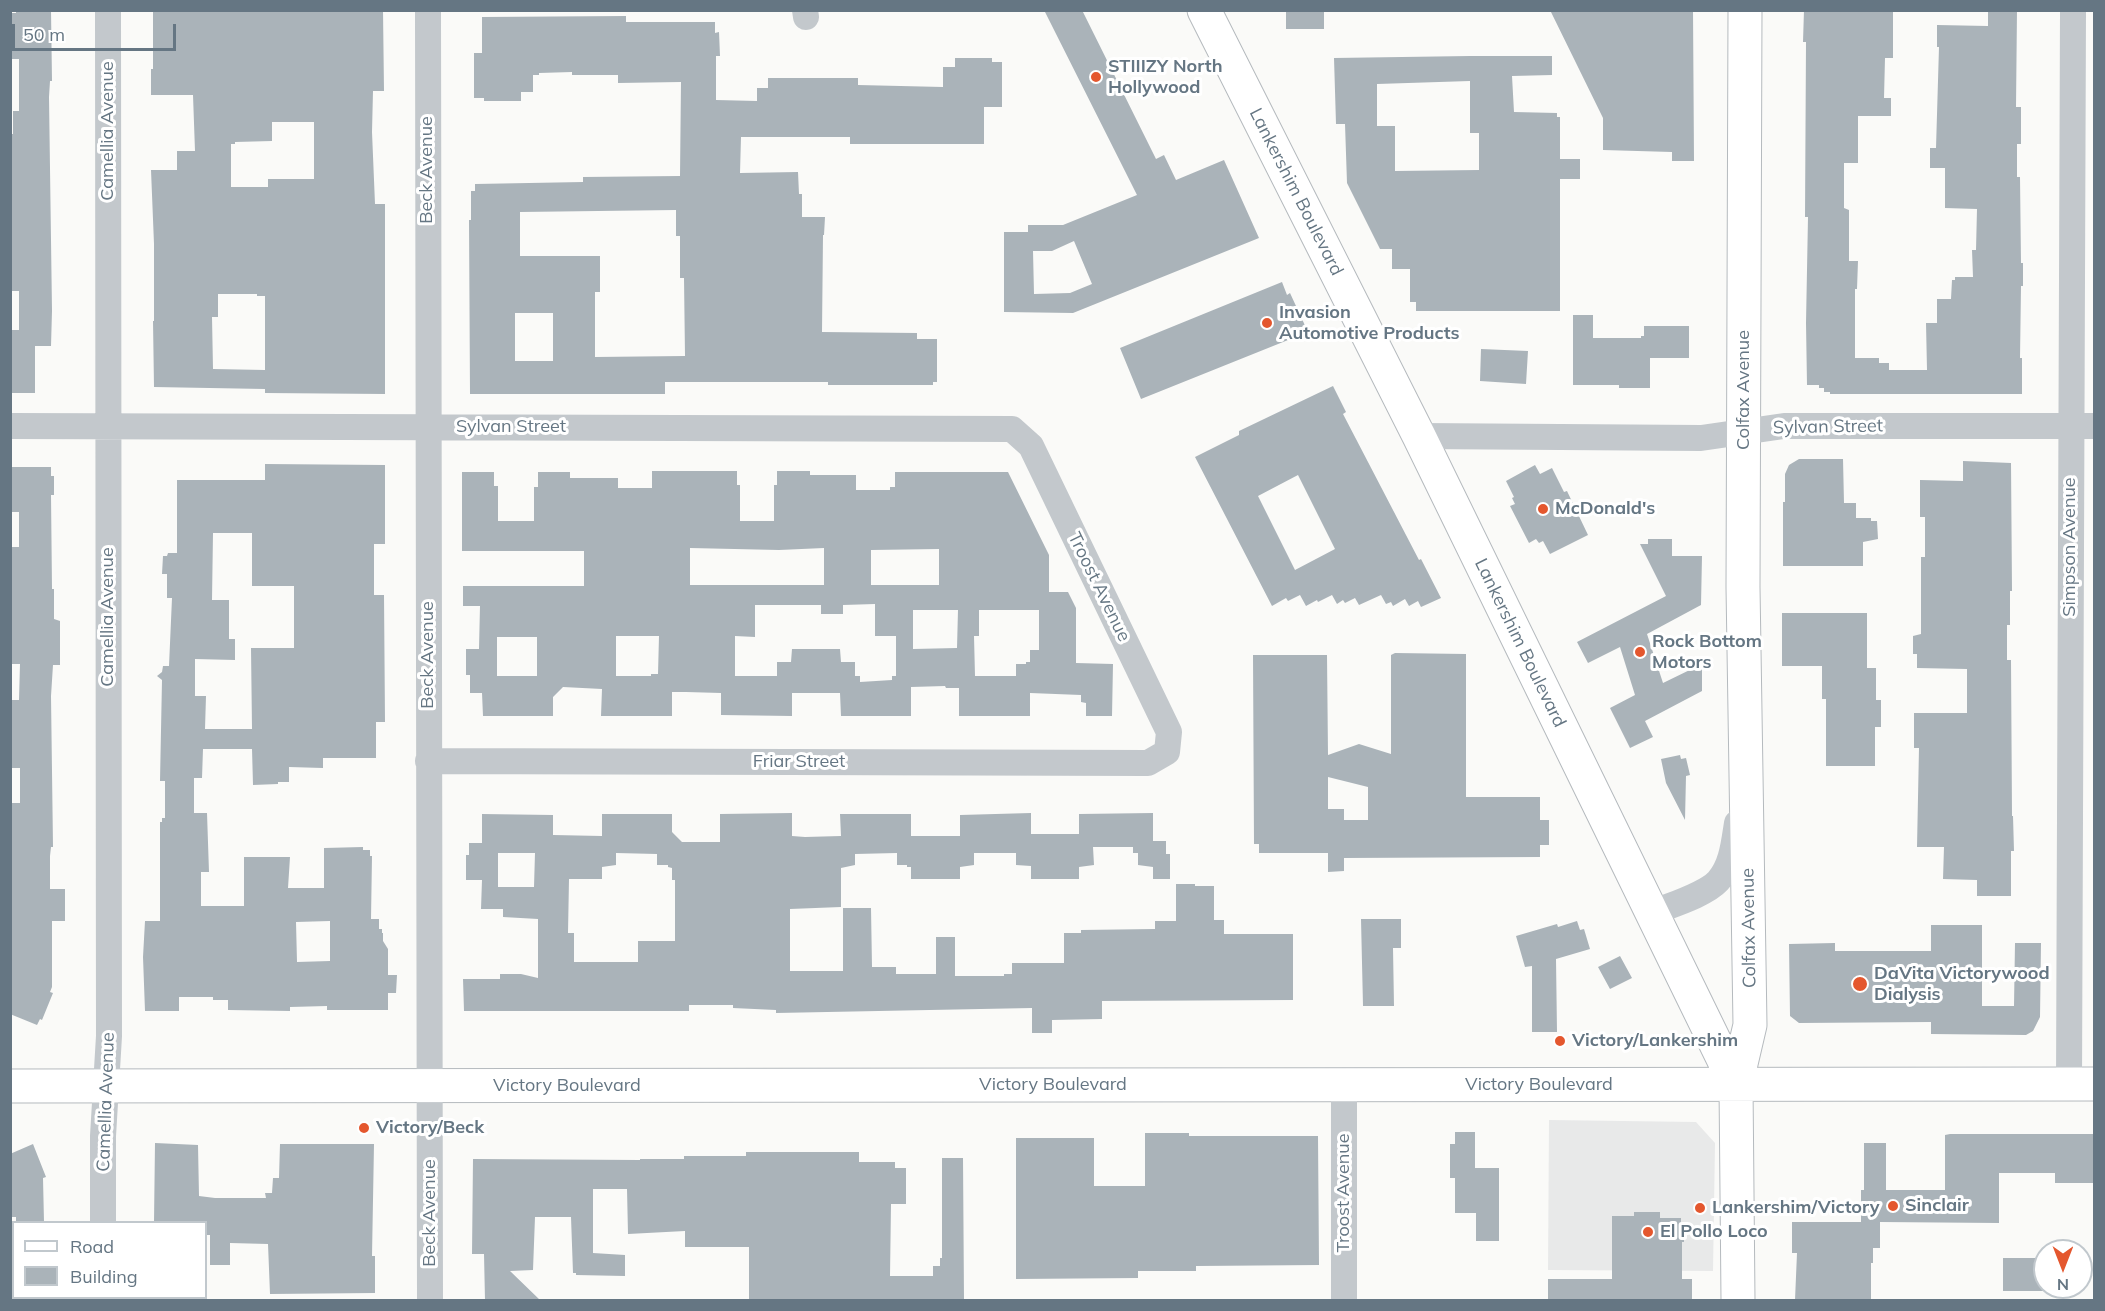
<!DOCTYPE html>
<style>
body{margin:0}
#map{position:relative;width:2105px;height:1311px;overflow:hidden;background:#fafaf8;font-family:Mulish,sans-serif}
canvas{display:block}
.frame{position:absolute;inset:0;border:12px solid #657683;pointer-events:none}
.legend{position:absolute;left:12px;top:1221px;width:195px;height:78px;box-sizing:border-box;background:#fff;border:2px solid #c1c8cd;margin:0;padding:8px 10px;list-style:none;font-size:18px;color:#657683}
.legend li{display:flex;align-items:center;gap:12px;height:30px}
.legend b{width:30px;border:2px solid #c1c8cd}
.north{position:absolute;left:2033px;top:1239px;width:60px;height:60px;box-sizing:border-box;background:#fff;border:2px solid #c1c8cd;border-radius:50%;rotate:180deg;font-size:16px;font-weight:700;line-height:24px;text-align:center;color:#657683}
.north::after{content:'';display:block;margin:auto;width:21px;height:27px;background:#e4572e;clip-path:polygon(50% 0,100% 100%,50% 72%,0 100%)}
.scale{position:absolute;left:12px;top:24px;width:164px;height:27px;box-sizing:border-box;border:3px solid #657683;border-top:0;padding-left:8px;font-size:18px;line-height:21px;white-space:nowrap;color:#657683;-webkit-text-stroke:4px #fff;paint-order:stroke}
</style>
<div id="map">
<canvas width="2105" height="1311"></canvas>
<div class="frame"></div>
<ul class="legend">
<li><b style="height:8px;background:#fff"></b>Road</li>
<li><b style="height:16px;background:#aab3b9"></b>Building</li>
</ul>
<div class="north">N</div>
<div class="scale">50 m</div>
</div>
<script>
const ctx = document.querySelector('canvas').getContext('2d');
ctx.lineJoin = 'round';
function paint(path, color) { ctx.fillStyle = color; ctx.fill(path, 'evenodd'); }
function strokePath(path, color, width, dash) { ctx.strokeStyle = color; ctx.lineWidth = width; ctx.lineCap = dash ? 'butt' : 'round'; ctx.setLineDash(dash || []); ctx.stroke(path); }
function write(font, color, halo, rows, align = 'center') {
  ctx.font = font + ' Mulish,sans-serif'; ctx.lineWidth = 6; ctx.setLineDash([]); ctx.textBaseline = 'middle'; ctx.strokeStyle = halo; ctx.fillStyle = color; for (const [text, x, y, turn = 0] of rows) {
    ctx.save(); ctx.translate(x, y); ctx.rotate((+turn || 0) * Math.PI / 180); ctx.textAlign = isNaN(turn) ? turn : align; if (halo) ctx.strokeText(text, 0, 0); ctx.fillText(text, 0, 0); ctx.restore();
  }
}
paint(new Path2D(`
 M 1549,1120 L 1696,1122 L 1715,1143 L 1713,1271 L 1548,1270 Z`), '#e8e9e9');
paint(new Path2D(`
 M 51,10 L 52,81 L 50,81 L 49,97 L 52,311 L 51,346 L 35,346 L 35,393 L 10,393 L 10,330 L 19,330 L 19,291 L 10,291 L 10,134 L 13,134 L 13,111 L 19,111 L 19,59 L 10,59 L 10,13 L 16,13 L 16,11 Z
 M 153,10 L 383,10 L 384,91 L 373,91 L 372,132 L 375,204 L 385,204 L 385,394 L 265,393 L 265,389 L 154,387 L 153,321 L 154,321 L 154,244 L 151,170 L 177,170 L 177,151 L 195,151 L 193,95 L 151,95 L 151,69 L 153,69 ZM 272,122 L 314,122 L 314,179 L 268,179 L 268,187 L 231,187 L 231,144 L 235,144 L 235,142 L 272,141 ZM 218,294 L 257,294 L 257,296 L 265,296 L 265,370 L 213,369 L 212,317 L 218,317 Z
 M 1044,10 L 1082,10 L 1156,159 L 1164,155 L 1176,180 L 1224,160 L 1259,238 L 1073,313 L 1004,312 L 1004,232 L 1028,232 L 1028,225 L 1063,225 L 1137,195 ZM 1074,241 L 1092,284 L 1070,293 L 1034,294 L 1033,251 L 1052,251 Z
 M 1286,10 L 1324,10 L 1324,29 L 1286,29 Z
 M 1550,10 L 1693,10 L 1694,161 L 1672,161 L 1672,152 L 1603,150 L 1603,118 Z
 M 1804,10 L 1893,10 L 1893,58 L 1885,58 L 1884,98 L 1891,98 L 1891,116 L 1858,116 L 1858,163 L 1844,163 L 1844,208 L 1849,210 L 1849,261 L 1858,261 L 1857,289 L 1855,289 L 1855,358 L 1879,358 L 1879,363 L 1889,363 L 1889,370 L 1927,370 L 1926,323 L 1937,323 L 1937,299 L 1951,299 L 1952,280 L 1955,280 L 1955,277 L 1973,277 L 1972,250 L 1976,250 L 1977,209 L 1945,208 L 1945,168 L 1930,168 L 1930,148 L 1936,148 L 1939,47 L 1937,47 L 1937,25 L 1988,26 L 1988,10 L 2017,10 L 2016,107 L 2021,107 L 2021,144 L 2017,144 L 2017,177 L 2020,177 L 2021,263 L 2023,263 L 2023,286 L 2021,286 L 2020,358 L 2022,358 L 2022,394 L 1830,394 L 1830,392 L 1824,392 L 1824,388 L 1819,388 L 1819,385 L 1807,385 L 1806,323 L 1808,217 L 1805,217 L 1806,42 L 1803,42 Z
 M 626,16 L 626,22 L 715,22 L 715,33 L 719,32 L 720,56 L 716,56 L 716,100 L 757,101 L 757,88 L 768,88 L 768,78 L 858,78 L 858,85 L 943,87 L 943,67 L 955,67 L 955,58 L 992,58 L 992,62 L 1002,62 L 1002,107 L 984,107 L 984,144 L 850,144 L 850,137 L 741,137 L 740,173 L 798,172 L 799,194 L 802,194 L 802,217 L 825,217 L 824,235 L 823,235 L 822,332 L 917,333 L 917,339 L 937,339 L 937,382 L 933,382 L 933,385 L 828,385 L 828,382 L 665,382 L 665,394 L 470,394 L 469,220 L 471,220 L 471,191 L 475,191 L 475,184 L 583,182 L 583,177 L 680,176 L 681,82 L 618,83 L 618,75 L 572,75 L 572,72 L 539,73 L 539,75 L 533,75 L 533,92 L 521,92 L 521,101 L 484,101 L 484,98 L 474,98 L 474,53 L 482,53 L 482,17 ZM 676,210 L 676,236 L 680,236 L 680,278 L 684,278 L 685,356 L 595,357 L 595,292 L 600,292 L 600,256 L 520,256 L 520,212 ZM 515,313 L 553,313 L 553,361 L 515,361 Z
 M 1470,56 L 1552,56 L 1552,75 L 1512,76 L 1514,112 L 1557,113 L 1557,117 L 1560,117 L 1560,159 L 1580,159 L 1580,179 L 1560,179 L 1560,311 L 1416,311 L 1416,302 L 1410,302 L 1410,269 L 1392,269 L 1392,249 L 1380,249 L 1347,183 L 1345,124 L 1336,124 L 1334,58 ZM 1470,81 L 1470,133 L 1479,133 L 1479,170 L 1395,171 L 1395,126 L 1377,126 L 1377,84 Z
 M 1282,282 L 1287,295 L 1290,293 L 1308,332 L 1141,399 L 1120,348 Z
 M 1573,315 L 1593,315 L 1593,338 L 1641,338 L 1641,336 L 1644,336 L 1644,326 L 1689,326 L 1689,358 L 1650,358 L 1650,388 L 1619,388 L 1619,385 L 1573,385 Z
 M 1481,349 L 1528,351 L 1526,384 L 1480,381 Z
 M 1333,386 L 1346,412 L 1343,414 L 1419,560 L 1421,559 L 1441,598 L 1421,607 L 1418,601 L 1409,606 L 1405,599 L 1393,606 L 1391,602 L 1386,604 L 1381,595 L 1359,605 L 1355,598 L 1345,603 L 1343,600 L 1337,604 L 1332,595 L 1318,602 L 1317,600 L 1306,606 L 1300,595 L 1288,601 L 1286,598 L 1272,606 L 1195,457 L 1239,435 L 1239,431 ZM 1298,475 L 1335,549 L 1295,570 L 1258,496 Z
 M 1799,459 L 1843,459 L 1844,503 L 1856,503 L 1856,518 L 1871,518 L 1871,521 L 1877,521 L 1878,539 L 1863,542 L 1863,566 L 1783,566 L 1783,502 L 1785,502 L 1785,474 L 1789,465 Z
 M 1963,461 L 2011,463 L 2012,591 L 2010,591 L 2010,625 L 2007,625 L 2007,660 L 2011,660 L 2012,816 L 2013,816 L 2014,851 L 2011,851 L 2011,896 L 1977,896 L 1977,880 L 1943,879 L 1944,847 L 1917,847 L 1919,748 L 1914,748 L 1914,713 L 1967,713 L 1967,669 L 1917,668 L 1917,654 L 1913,654 L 1913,636 L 1921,634 L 1921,557 L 1925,557 L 1925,517 L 1920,517 L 1920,480 L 1963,481 Z
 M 265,464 L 385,465 L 385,544 L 374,544 L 374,595 L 384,595 L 385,722 L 376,722 L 376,758 L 323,758 L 323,768 L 289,767 L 289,782 L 278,782 L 278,784 L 253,785 L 252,749 L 203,749 L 202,778 L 194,778 L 194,813 L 207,813 L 209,872 L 201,872 L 201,906 L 244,906 L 244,857 L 290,857 L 288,888 L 324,888 L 324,848 L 363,847 L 363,850 L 370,850 L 370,856 L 372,856 L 371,919 L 379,919 L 379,929 L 382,929 L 382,933 L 383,933 L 383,941 L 388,949 L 388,975 L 397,975 L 396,993 L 388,993 L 388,1010 L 327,1010 L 327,1006 L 290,1007 L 290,1011 L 228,1010 L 228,1000 L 213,1000 L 213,997 L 179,997 L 179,1011 L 145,1011 L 143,957 L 145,921 L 160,921 L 160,822 L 162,822 L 162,818 L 165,818 L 165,781 L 160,781 L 162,680 L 157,676 L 162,672 L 163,666 L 169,666 L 172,598 L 167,598 L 167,574 L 162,574 L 163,556 L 167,556 L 168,553 L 177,553 L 177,480 L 265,480 ZM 213,533 L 252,533 L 252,586 L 294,586 L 294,648 L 251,648 L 252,729 L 205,729 L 206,696 L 195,696 L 195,659 L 235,660 L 235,639 L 229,639 L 229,600 L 212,600 ZM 330,921 L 330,961 L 297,962 L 296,922 Z
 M 1535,465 L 1540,474 L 1552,468 L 1564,492 L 1567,491 L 1588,535 L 1550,554 L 1543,541 L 1539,543 L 1536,539 L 1529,543 L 1510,506 L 1515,504 L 1512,498 L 1514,497 L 1506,481 Z
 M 10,467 L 51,467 L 51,476 L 54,476 L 54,495 L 51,495 L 52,589 L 54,589 L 54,619 L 60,621 L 60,665 L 53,665 L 51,696 L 53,847 L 51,847 L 50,856 L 50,889 L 65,889 L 65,921 L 52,921 L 52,987 L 50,992 L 53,993 L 42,1020 L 40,1019 L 37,1025 L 10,1014 L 10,809 L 12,809 L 12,803 L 20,803 L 20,768 L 11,768 L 10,700 L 19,700 L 20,664 L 10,664 L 10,547 L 19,547 L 19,512 L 10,512 Z
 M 652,471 L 737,471 L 737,485 L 740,485 L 740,521 L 774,521 L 774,485 L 777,485 L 777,471 L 810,471 L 810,475 L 856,475 L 856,490 L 890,490 L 890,487 L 895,487 L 895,472 L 1008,472 L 1049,555 L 1049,592 L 1068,592 L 1076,608 L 1076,663 L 1113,664 L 1112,716 L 1086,716 L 1086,703 L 1081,702 L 1081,695 L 1030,693 L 1030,716 L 959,716 L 959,688 L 946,688 L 945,686 L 911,687 L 911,716 L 841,716 L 840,693 L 792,693 L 792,716 L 721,715 L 721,693 L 686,692 L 672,692 L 672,716 L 601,716 L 602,689 L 563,687 L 553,697 L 553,716 L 483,716 L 482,693 L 470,693 L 470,675 L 466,675 L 466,649 L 479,649 L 480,606 L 463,606 L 463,586 L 584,586 L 584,551 L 462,551 L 462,472 L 494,472 L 494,486 L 498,486 L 498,521 L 534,521 L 534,487 L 538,487 L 538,472 L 570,472 L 570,478 L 618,478 L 618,488 L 652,488 ZM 690,548 L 779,550 L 824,548 L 824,585 L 690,585 ZM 939,549 L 939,585 L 871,585 L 871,550 ZM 875,604 L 875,636 L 896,636 L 896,676 L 892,676 L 892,680 L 860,682 L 860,676 L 855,676 L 855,662 L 841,662 L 840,649 L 792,649 L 791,662 L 777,662 L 777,676 L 735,676 L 735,636 L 755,637 L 755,605 L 821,605 L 821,614 L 843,614 L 843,605 ZM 913,610 L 958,610 L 957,648 L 913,649 ZM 979,610 L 1039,610 L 1039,650 L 1030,650 L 1030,662 L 1026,662 L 1026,664 L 1016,664 L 1016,676 L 975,676 L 974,636 L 979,636 ZM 616,636 L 659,636 L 658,674 L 651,674 L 651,676 L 616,676 ZM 497,637 L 537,637 L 537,676 L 497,676 Z
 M 1648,539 L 1672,539 L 1672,556 L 1702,556 L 1701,605 L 1647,634 L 1663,683 L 1702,664 L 1702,691 L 1645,721 L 1653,737 L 1630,748 L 1610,708 L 1635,695 L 1620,647 L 1588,663 L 1577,642 L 1666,596 L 1640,544 L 1648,544 Z
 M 1782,613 L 1867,613 L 1867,668 L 1876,668 L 1876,700 L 1881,700 L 1881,727 L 1875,727 L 1875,766 L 1826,766 L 1826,699 L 1822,699 L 1822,666 L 1782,666 Z
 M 1395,653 L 1466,654 L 1466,797 L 1540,797 L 1540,820 L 1549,820 L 1549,845 L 1540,845 L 1540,857 L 1344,858 L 1344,871 L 1328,872 L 1328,853 L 1259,853 L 1259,844 L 1254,844 L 1253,655 L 1327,655 L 1328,755 L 1359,744 L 1391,754 L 1391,655 ZM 1328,777 L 1368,787 L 1368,820 L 1344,820 L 1344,809 L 1328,809 Z
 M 1680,755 L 1681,759 L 1686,758 L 1690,775 L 1686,776 L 1685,820 L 1666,783 L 1661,759 Z
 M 792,813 L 792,836 L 805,837 L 841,836 L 840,814 L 911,814 L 911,836 L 960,836 L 960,815 L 1031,813 L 1031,834 L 1079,834 L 1079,814 L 1153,813 L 1153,841 L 1166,841 L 1166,854 L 1170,854 L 1170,879 L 1153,879 L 1153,867 L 1138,865 L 1138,853 L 1133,853 L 1133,847 L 1093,847 L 1094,865 L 1079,867 L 1079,879 L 1031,879 L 1031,866 L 1016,865 L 1016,853 L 974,853 L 974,865 L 960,867 L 960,879 L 911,879 L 911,867 L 907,867 L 907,865 L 897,865 L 897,853 L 855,854 L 855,865 L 841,868 L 841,907 L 790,909 L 790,971 L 843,971 L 843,908 L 871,908 L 872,967 L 896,967 L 896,974 L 936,974 L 936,937 L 955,937 L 955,976 L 1004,976 L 1004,974 L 1012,974 L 1012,963 L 1064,963 L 1064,933 L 1081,933 L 1081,930 L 1155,929 L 1155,921 L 1176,921 L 1176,884 L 1195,884 L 1195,886 L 1214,886 L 1214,920 L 1224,920 L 1224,934 L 1293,934 L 1293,1000 L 1102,1001 L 1102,1019 L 1052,1020 L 1052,1033 L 1032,1033 L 1032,1008 L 776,1013 L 776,1010 L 733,1008 L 733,1005 L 689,1005 L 689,1011 L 464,1011 L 463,979 L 500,979 L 500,974 L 521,974 L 538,978 L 538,919 L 503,917 L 503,909 L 481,909 L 482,880 L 466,880 L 466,855 L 469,855 L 469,843 L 482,843 L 482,814 L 553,815 L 553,835 L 602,836 L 602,814 L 672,814 L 672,832 L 682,842 L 720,842 L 720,814 ZM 498,853 L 535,853 L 534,887 L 498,887 ZM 616,853 L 657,854 L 657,865 L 668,865 L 668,867 L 672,868 L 672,880 L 675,880 L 675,941 L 638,941 L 638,962 L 574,962 L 574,933 L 568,933 L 569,879 L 602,879 L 602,867 L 616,865 Z
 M 1361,919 L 1401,919 L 1401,948 L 1393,948 L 1394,1006 L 1363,1006 Z
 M 1577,921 L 1580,930 L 1584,929 L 1590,949 L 1556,959 L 1557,1032 L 1532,1032 L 1532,966 L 1525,967 L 1516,936 L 1557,924 L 1558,927 Z
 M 1931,925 L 1982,925 L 1982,1006 L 2014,1006 L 2015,943 L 2041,943 L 2040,1017 L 2033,1031 L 2026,1035 L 1931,1034 L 1931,1022 L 1799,1023 L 1790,1016 L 1789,944 L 1835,943 L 1835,951 L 1931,951 Z
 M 1620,956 L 1632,978 L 1610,989 L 1598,967 Z
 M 1455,1132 L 1475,1132 L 1475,1168 L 1499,1168 L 1499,1241 L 1476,1241 L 1476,1213 L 1455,1213 L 1455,1178 L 1450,1178 L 1450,1144 L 1455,1144 Z
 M 1145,1133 L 1189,1133 L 1189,1136 L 1318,1136 L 1319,1265 L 1196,1266 L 1196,1271 L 1138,1271 L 1138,1278 L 1016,1279 L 1016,1138 L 1094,1138 L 1094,1186 L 1145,1186 Z
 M 1950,1134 L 2094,1134 L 2094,1183 L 2055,1183 L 2055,1173 L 1999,1173 L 1999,1223 L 1880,1222 L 1880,1248 L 1873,1248 L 1873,1263 L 1871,1263 L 1871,1300 L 1795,1300 L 1797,1253 L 1792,1253 L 1792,1222 L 1861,1222 L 1861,1190 L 1864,1190 L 1864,1143 L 1886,1143 L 1886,1190 L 1945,1190 L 1945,1135 Z
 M 155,1143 L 198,1145 L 199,1196 L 215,1198 L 266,1198 L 265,1193 L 272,1193 L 273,1178 L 279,1178 L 280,1144 L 374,1144 L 372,1256 L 375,1256 L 375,1293 L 270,1294 L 268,1244 L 230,1243 L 230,1265 L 210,1265 L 210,1235 L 206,1235 L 206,1222 L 154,1222 Z
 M 33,1144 L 46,1177 L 43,1178 L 44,1222 L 16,1222 L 16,1217 L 12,1217 L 10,1154 Z
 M 746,1152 L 859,1152 L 859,1162 L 895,1162 L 895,1168 L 906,1168 L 906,1204 L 891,1204 L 890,1276 L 933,1276 L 933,1266 L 940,1266 L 940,1258 L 942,1258 L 942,1158 L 963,1158 L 964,1300 L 749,1300 L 749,1247 L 685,1247 L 685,1231 L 628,1234 L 627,1189 L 593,1189 L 593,1253 L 625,1255 L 625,1276 L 576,1275 L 576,1273 L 573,1273 L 571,1217 L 535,1217 L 533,1270 L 510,1271 L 540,1300 L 485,1300 L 484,1254 L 472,1254 L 473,1159 L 640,1160 L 640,1159 L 684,1159 L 684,1156 L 746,1156 Z
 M 1634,1212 L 1660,1212 L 1660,1218 L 1681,1218 L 1681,1222 L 1684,1222 L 1684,1242 L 1682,1242 L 1682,1279 L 1692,1279 L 1692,1300 L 1548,1300 L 1548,1279 L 1612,1279 L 1612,1216 L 1634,1216 Z
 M 2003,1258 L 2045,1258 L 2045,1291 L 2003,1291 Z`), '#aab3b9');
const major = new Path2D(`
 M 1204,10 L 1419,436 L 1736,1085 L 1738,1300
 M 1736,1085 L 1750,1025 L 1743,587 L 1745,10
 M 10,1086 L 2094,1084`);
strokePath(major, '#b5babe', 35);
strokePath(new Path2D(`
 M 428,10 L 430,1300
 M 805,10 L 806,17
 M 10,426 L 1012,429 L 1031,446 L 1169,732 L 1167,752 L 1148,763 L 428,761
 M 1419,436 L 1701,438 L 1784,426 L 2094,426
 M 1654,912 C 1671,905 1705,895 1718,881 C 1732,866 1734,842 1737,823
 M 2069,1084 L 2073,10
 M 103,1222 L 103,1136 L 109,1036 L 108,10
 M 103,1300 L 103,1298
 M 1344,1300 L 1344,1085`), '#c3c8cc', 26);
strokePath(major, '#fff', 33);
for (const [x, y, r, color] of [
 [1096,77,6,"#e4572e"],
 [1267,323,6,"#e4572e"],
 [1543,509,6,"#e4572e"],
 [1640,652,6,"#e4572e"],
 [1860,984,8,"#e4572e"],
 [1560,1041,6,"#e4572e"],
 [364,1128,6,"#e4572e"],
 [1893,1206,6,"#e4572e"],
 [1700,1208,6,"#e4572e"],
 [1648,1232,6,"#e4572e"]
]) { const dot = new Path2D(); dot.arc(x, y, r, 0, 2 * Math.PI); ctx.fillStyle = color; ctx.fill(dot); strokePath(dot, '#fff', 2); }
write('bold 18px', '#657683', '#fff', [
 ["STIIIZY North",1108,67],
 ["Hollywood",1108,88],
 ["Invasion",1279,313],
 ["Automotive Products",1279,334],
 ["McDonald's",1555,509],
 ["Rock Bottom",1652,642],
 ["Motors",1652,663],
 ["DaVita Victorywood",1874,974],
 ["Dialysis",1874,995],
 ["Victory/Lankershim",1572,1041],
 ["Victory/Beck",376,1128],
 ["Sinclair",1905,1206],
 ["Lankershim/Victory",1712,1208],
 ["El Pollo Loco",1660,1232]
], 'left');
write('18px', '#657683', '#fff', [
 ["Camellia Avenue",108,131,-90],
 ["Beck Avenue",427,170,-90],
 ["Lankershim Boulevard",1296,192,63],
 ["Colfax Avenue",1744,390,-90],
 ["Sylvan Street",511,427],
 ["Sylvan Street",1828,427,-1],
 ["Simpson Avenue",2070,547,-90],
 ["Troost Avenue",1099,587,64],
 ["Camellia Avenue",108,617,-90],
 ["Lankershim Boulevard",1520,643,64],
 ["Beck Avenue",428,655,-90],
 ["Friar Street",799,762],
 ["Colfax Avenue",1749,928,-91],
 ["Victory Boulevard",1053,1085],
 ["Victory Boulevard",1539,1085],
 ["Victory Boulevard",567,1086],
 ["Camellia Avenue",106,1102,-88],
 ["Troost Avenue",1344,1193,-90],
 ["Beck Avenue",430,1213,-90]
]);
</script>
